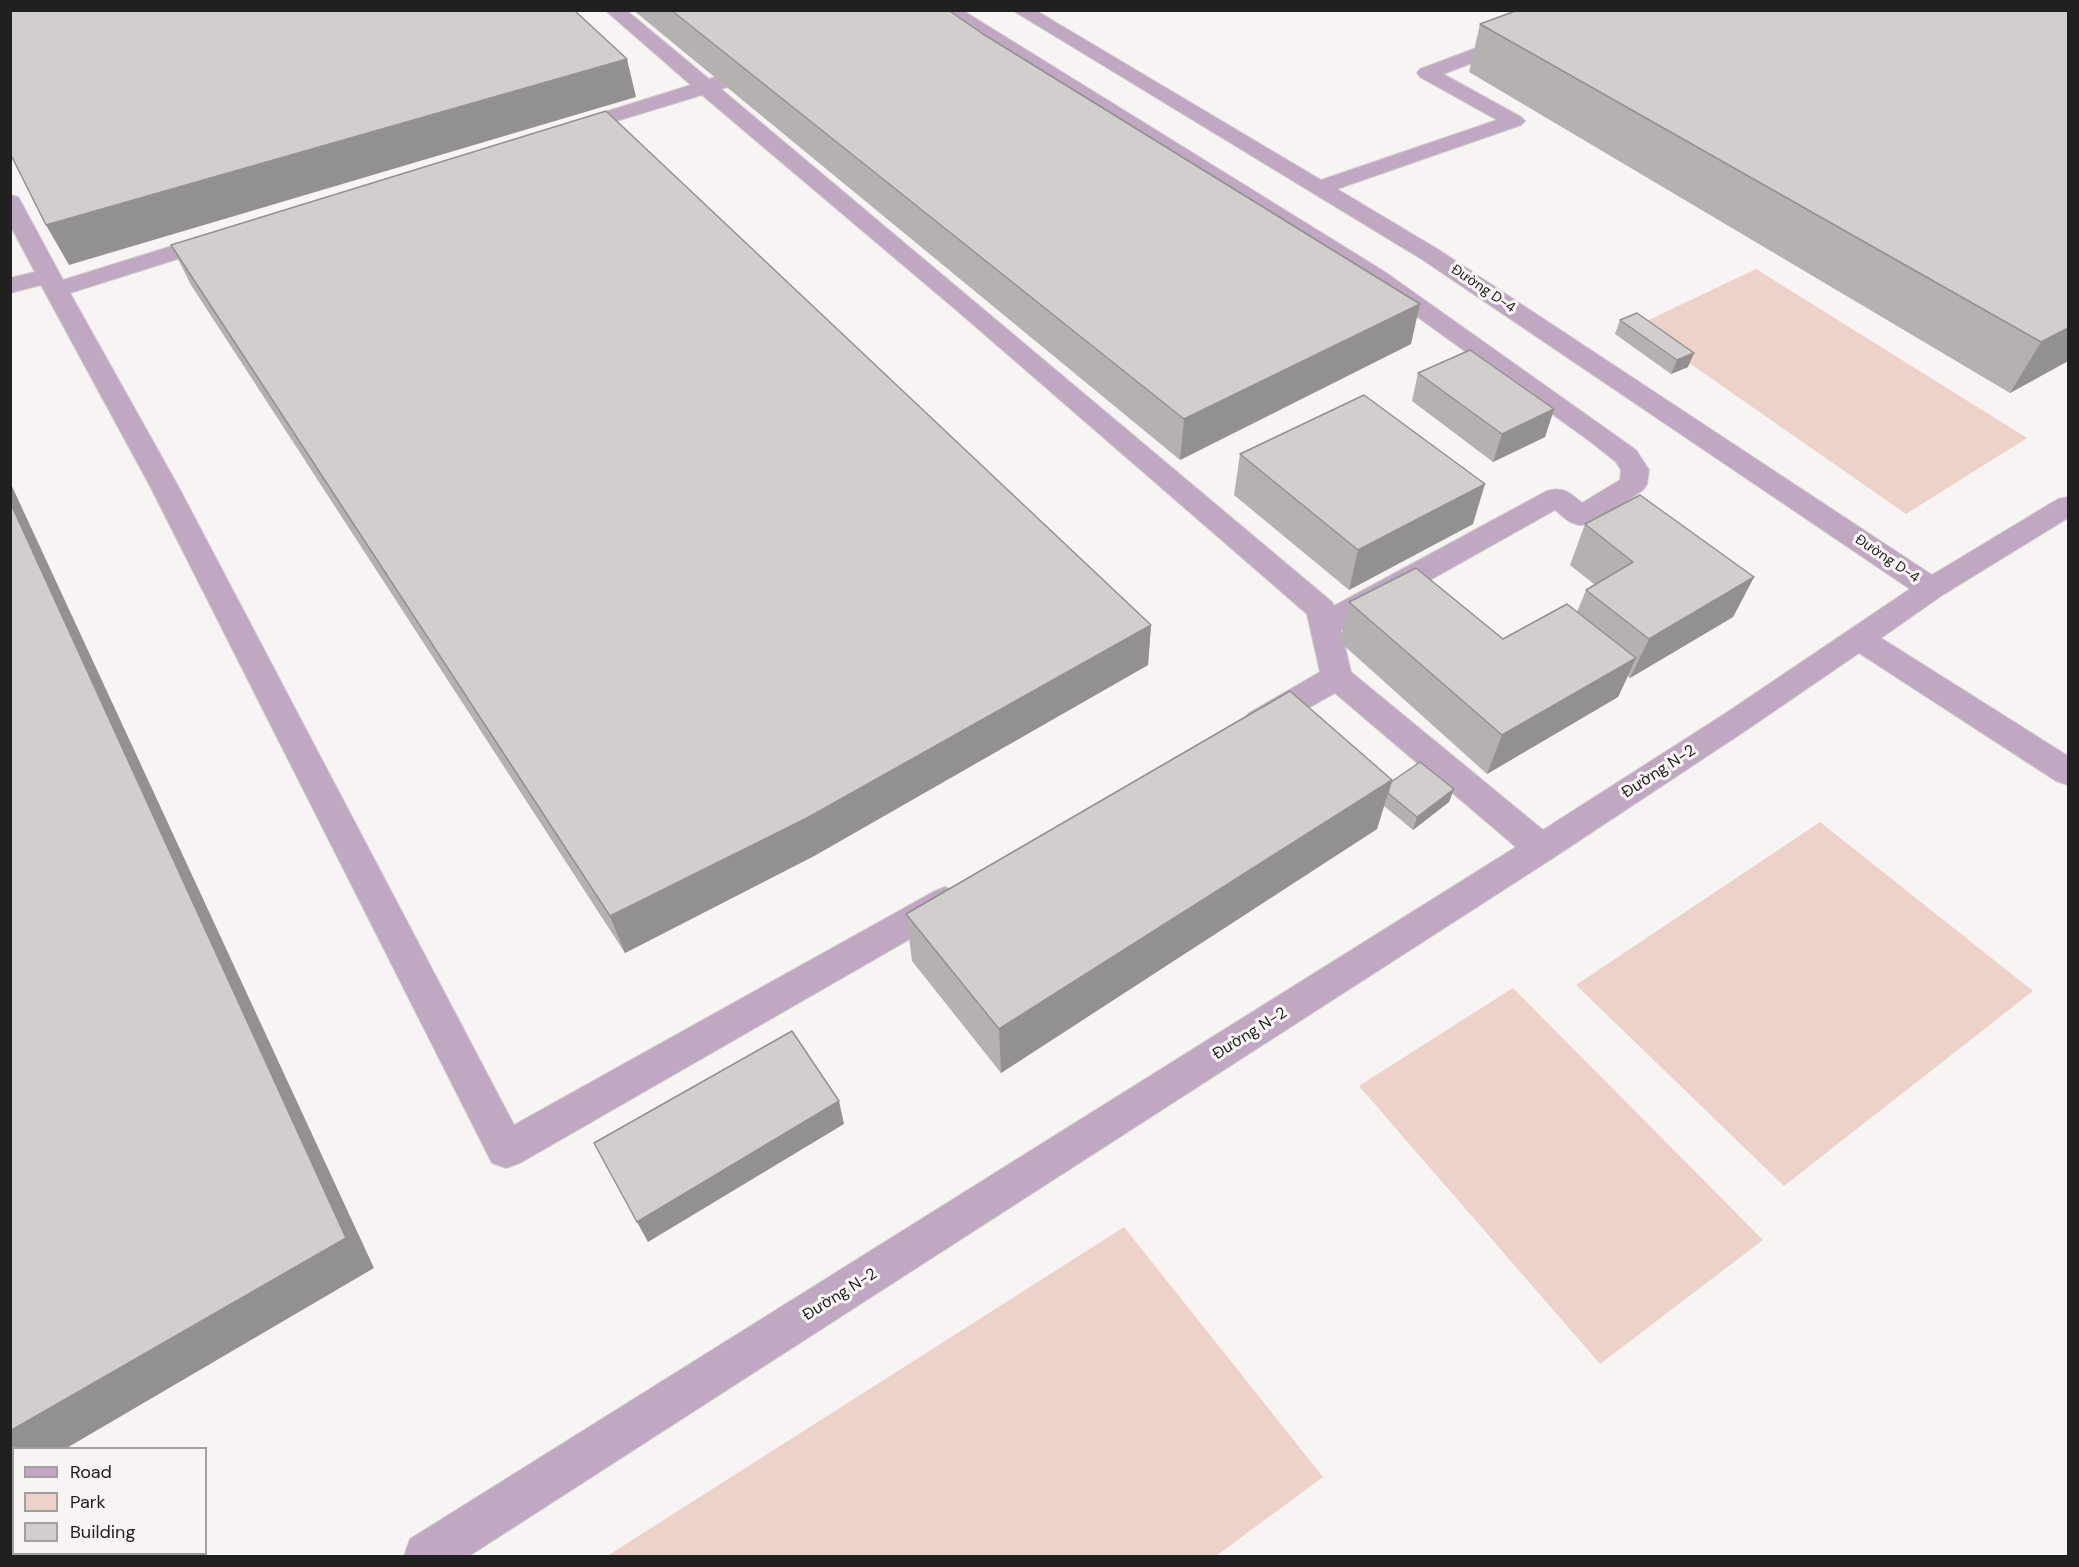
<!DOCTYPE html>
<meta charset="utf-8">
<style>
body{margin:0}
#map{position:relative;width:2079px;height:1567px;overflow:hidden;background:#f8f4f3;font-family:"DM Sans",sans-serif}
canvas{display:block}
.frame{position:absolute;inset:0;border:12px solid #212020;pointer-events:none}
.legend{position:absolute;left:12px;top:1447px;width:195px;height:108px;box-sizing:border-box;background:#f8f4f3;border:2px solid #a29f9f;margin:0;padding:8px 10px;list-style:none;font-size:18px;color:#212020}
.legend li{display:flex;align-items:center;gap:12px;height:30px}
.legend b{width:30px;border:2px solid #a29f9f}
</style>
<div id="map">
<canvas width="2079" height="1567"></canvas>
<div class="frame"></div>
<ul class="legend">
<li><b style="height:8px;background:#c0a8c3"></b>Road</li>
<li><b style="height:16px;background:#edd2c9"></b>Park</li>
<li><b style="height:16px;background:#d2cecd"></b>Building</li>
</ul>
</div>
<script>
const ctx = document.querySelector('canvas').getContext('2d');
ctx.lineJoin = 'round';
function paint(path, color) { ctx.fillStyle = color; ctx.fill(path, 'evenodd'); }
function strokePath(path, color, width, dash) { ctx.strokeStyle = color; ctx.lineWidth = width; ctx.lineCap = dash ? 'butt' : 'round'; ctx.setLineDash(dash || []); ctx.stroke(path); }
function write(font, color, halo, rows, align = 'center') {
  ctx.font = font + ' "DM Sans",sans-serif'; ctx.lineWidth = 6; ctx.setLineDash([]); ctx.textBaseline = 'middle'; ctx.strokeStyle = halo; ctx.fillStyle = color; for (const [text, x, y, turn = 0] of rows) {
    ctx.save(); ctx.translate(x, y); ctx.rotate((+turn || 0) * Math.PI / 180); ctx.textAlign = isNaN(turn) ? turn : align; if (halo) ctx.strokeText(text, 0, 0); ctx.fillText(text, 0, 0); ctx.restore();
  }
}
paint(new Path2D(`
 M 1756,269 L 2027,438 L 1906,514 L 1636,326 Z
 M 1820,822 L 2033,991 L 1784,1186 L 1576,985 Z
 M 1513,988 L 1763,1240 L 1600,1364 L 1359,1086 Z
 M 1124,1227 L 1323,1477 L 1216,1556 L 607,1556 Z`), '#edd2c9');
const minor = new Path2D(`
 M 605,10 L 626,10 L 709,79 L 764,63 L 771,65 L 774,69 L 771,73 L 721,89 L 1332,602 L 1334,606 L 1547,491 C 1563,486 1570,493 1582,503 L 1620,480 L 1621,470 L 1616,462 L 1591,442 L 1369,282 L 943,15 L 941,10 L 962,10 L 1385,272 L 1636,450 L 1649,470 L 1647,484 L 1643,490 C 1629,499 1594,526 1580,525 C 1570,524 1562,516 1555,510 L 1341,630 L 1351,672 L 1543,830 L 1726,713 L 1910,589 L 1423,260 L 1012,10 L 1035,10 L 1321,180 L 1497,120 L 1420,77 L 1417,73 L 1420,69 L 1578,10 L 1606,10 L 1604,14 L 1443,74 L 1521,117 L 1525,121 L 1521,125 L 1337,189 L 1439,250 L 1932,575 L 2058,499 L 2068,497 L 2068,518 L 1941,596 L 1881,638 L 2068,756 L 2068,785 L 2056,781 L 1859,653 L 1748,729 L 1553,858 L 469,1556 L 404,1556 L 410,1539 L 1516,847 L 1335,693 L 1271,729 L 1260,733 L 1249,729 L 1244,721 L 1249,713 L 1320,672 L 1307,614 L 961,314 L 702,95 L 577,133 L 570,135 L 563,133 L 559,129 L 563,125 L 691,85 Z
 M 10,195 L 18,197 L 21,202 L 63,280 L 217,232 L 225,234 L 229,239 L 225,244 L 70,293 L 178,486 L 514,1125 L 933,892 L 945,887 L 957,892 L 963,902 L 957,912 L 520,1163 L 506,1168 L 492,1163 L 150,486 L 41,285 L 10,293 L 10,278 L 35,272 L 10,225 Z`);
strokePath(minor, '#d1cecd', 2);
paint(minor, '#c0a8c3');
paint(new Path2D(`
 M 633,10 L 948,10 L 1411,344 L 1180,460 Z
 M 2068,10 L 2068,361 L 2010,393 L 1469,72 L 1480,24 Z
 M 171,245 L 1151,625 L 1148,665 L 814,856 L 625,953 L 191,285 Z
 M 1620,320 L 1688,367 L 1671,374 L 1615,334 Z
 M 1418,373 L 1554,409 L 1545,437 L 1493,462 L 1412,401 Z
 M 1240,454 L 1473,524 L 1349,590 L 1234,495 Z
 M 1585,524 L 1754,577 L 1733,617 L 1630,678 L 1628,676 L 1618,697 L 1487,774 L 1340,642 L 1349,602 L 1503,639 L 1577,612 L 1586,590 L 1595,585 L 1570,565 Z
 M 1391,782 L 1454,789 L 1449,802 L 1413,830 L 1384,806 L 1377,829 L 1001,1073 L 912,961 L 906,914 Z`), '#b5b1b0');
paint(new Path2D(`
 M 627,59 L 636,97 L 69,265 L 46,225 Z
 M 1420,304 L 1411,344 L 1180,460 L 1184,419 Z
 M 2068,328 L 2068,361 L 2010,393 L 2041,342 Z
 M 1694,353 L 1688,367 L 1671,374 L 1677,360 Z
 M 1554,409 L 1545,437 L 1493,462 L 1502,434 Z
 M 10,482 L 374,1268 L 65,1449 L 14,1449 L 14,1479 L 10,1480 Z
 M 1485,484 L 1473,524 L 1349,590 L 1358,550 Z
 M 1754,577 L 1733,617 L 1630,678 L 1649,639 Z
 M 1151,625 L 1148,665 L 814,856 L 625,953 L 610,916 Z
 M 1636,658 L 1618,697 L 1487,774 L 1502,735 Z
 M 1392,780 L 1377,829 L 1001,1073 L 999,1029 Z
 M 1454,789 L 1449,802 L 1413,830 L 1417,817 Z
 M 839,1101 L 844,1124 L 648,1242 L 637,1222 Z`), '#939090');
const building = new Path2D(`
 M 16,10 L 574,10 L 627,59 L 46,225 L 10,153 L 10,12 Z
 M 671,10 L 948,10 L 983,34 L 1420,304 L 1184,419 Z
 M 1518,10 L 2068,10 L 2068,328 L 2041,342 L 1480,24 Z
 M 606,111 L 1151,625 L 807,818 L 610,916 L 171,245 Z
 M 1637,313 L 1694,353 L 1677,360 L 1620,320 Z
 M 1470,350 L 1554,409 L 1502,434 L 1418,373 Z
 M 1364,395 L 1485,484 L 1358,550 L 1240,454 Z
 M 1640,495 L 1754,577 L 1649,639 L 1586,590 L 1633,562 L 1585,524 Z
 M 10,502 L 346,1238 L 10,1431 Z
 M 1416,568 L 1503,639 L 1567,604 L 1636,658 L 1502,735 L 1349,602 Z
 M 1290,691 L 1392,780 L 999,1029 L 906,914 Z
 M 1420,762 L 1454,789 L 1417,817 L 1388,793 L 1391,782 Z
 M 792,1031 L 839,1101 L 637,1222 L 594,1143 Z`);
paint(building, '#d2cecd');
strokePath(building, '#939090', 1.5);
write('14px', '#212020', '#f8f4f3', [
 ["Đường D-4",1483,289,34],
 ["Đường D-4",1887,559,34]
]);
write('16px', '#212020', '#f8f4f3', [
 ["Đường N-2",1659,772,-33],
 ["Đường N-2",1250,1034,-32],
 ["Đường N-2",840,1295,-32]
]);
</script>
